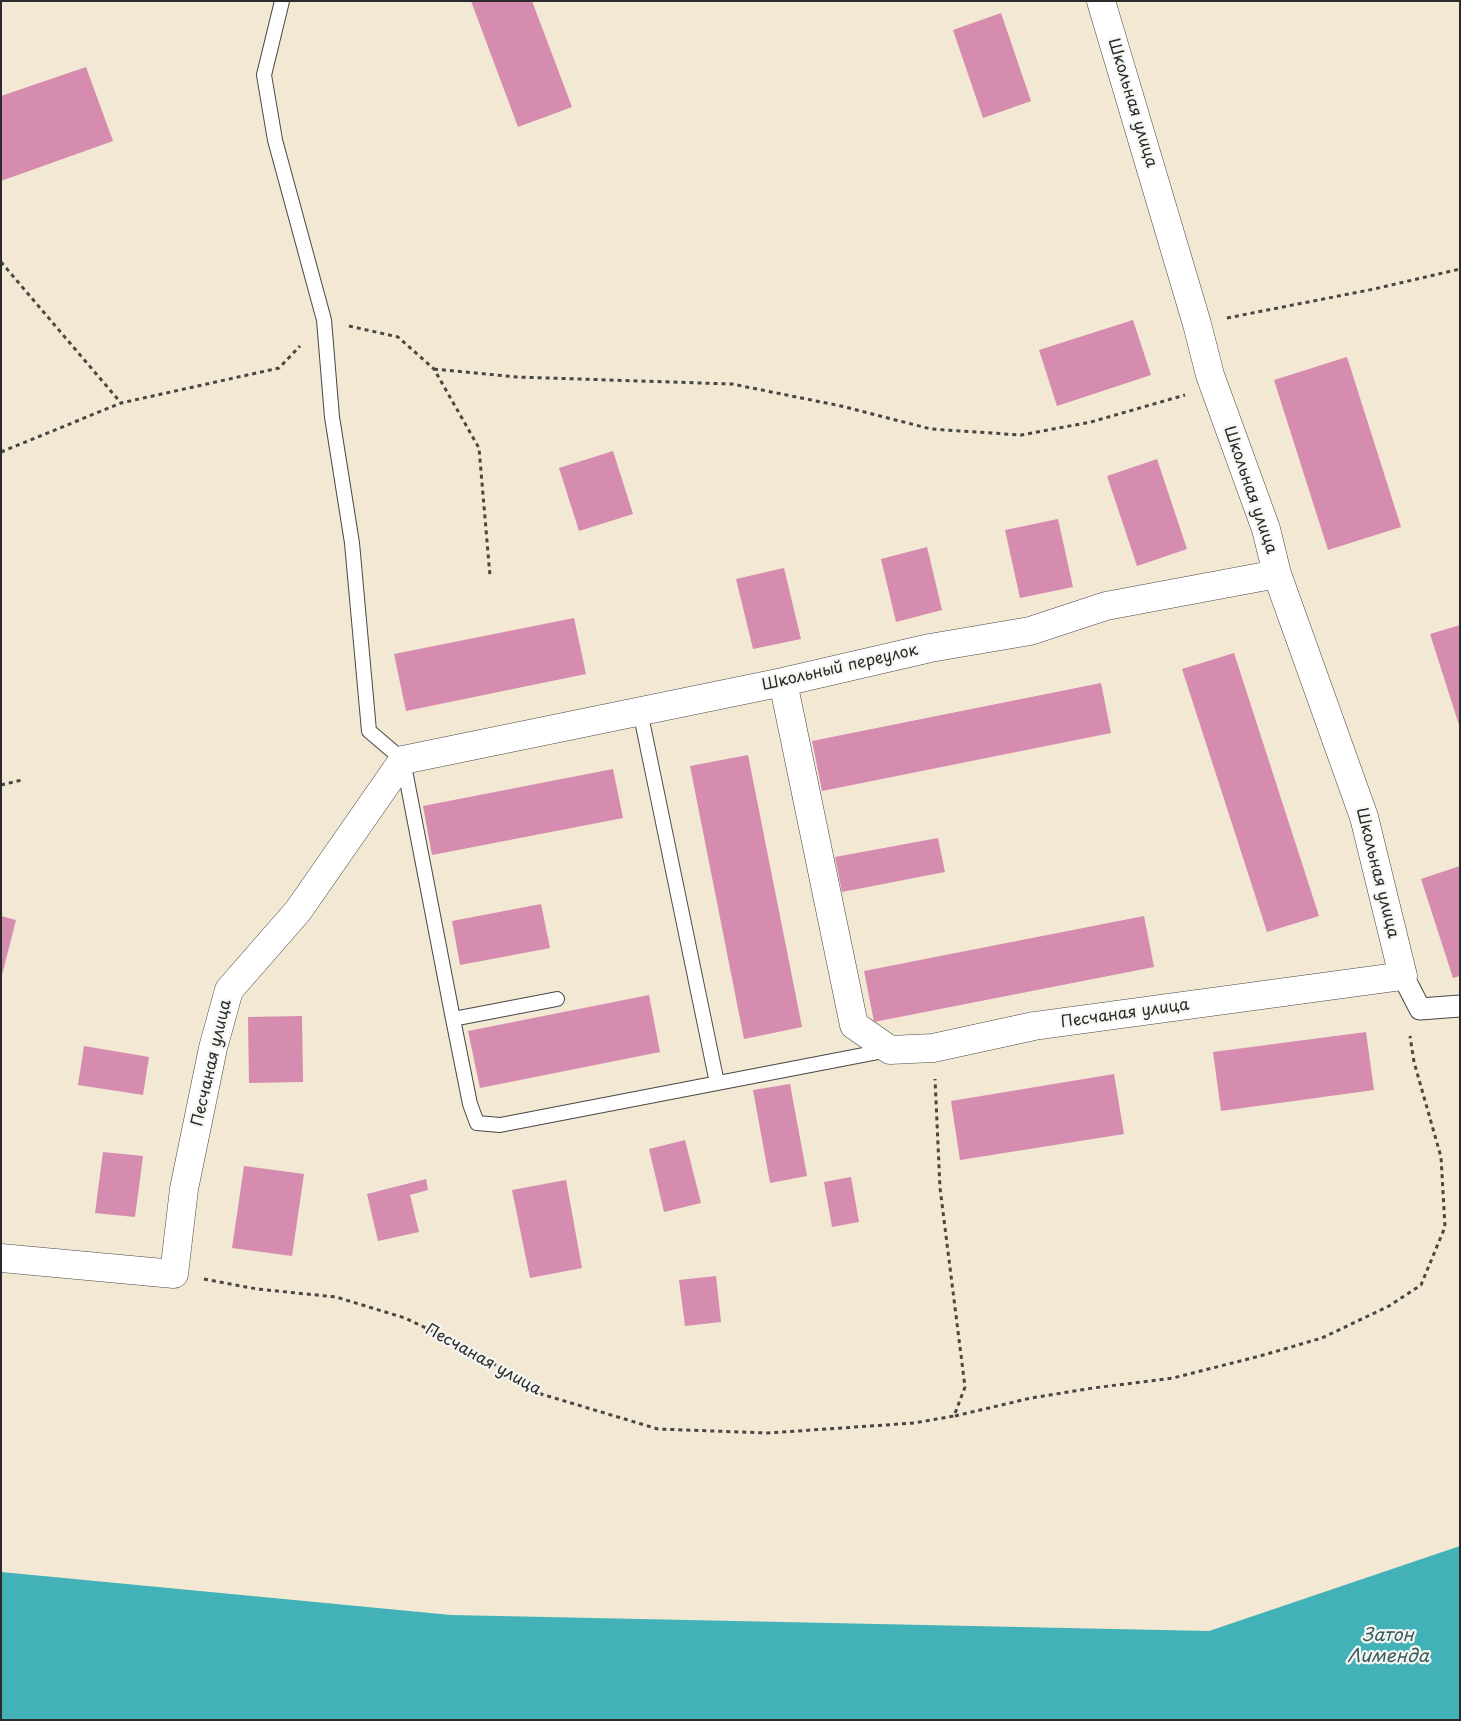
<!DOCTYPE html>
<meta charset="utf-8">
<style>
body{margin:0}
#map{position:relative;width:1461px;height:1721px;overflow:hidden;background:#f2e8d3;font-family:"Playpen Sans",sans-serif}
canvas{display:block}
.frame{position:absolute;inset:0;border:2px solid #2b2b2b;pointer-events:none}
</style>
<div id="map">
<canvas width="1461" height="1721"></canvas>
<div class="frame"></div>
</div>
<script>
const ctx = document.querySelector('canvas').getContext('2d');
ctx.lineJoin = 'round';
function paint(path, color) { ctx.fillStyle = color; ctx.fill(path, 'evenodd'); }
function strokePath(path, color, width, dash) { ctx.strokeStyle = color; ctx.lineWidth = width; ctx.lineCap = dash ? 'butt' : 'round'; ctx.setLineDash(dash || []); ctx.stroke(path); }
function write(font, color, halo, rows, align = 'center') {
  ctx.font = font + ' "Playpen Sans",sans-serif'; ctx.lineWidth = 4.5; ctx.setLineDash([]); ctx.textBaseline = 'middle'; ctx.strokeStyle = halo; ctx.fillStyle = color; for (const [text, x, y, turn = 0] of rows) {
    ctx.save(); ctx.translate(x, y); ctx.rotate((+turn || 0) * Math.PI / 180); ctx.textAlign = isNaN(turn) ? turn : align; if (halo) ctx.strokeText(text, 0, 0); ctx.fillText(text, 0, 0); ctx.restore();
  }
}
paint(new Path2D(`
 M 1460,1546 L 1460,1720 L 1,1720 L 1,1572 L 451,1615 L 1209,1631 Z`), '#42b2b8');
paint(new Path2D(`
 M 471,1 L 532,1 L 572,107 L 518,127 Z
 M 1001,13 L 1031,101 L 983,118 L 953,30 Z
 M 86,67 L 113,141 L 1,181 L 1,96 Z
 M 1133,320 L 1151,375 L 1057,406 L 1039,350 Z
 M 1347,357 L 1401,527 L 1328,550 L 1274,380 Z
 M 613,451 L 633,514 L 579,531 L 559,468 Z
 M 1157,459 L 1187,549 L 1137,566 L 1107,476 Z
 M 1058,519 L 1073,587 L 1020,598 L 1005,530 Z
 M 927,547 L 942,610 L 896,622 L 881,559 Z
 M 784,568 L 801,639 L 753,649 L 736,579 Z
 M 574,618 L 586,674 L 406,711 L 394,654 Z
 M 1460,625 L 1460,725 L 1459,725 L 1430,634 Z
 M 1234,653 L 1319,916 L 1267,932 L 1182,669 Z
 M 1101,683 L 1111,733 L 822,791 L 812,741 Z
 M 748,755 L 802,1027 L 744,1039 L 690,766 Z
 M 613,769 L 623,818 L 432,855 L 423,806 Z
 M 938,838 L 945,872 L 842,892 L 835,857 Z
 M 1460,866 L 1460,976 L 1453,978 L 1421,879 Z
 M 541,904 L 550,948 L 460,965 L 452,921 Z
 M 1,916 L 16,920 L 2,975 L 1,975 Z
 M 1144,916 L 1154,967 L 874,1022 L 864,971 Z
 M 649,995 L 660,1052 L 480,1088 L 468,1031 Z
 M 302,1016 L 303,1082 L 249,1083 L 248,1017 Z
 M 1366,1032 L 1374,1090 L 1221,1111 L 1213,1052 Z
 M 84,1046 L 149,1057 L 143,1095 L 78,1085 Z
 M 1114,1074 L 1124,1134 L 960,1160 L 951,1101 Z
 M 790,1084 L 807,1176 L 770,1183 L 753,1090 Z
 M 685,1140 L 701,1203 L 664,1212 L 649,1149 Z
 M 103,1152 L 143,1156 L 135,1217 L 95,1213 Z
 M 244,1166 L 304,1174 L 292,1256 L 232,1248 Z
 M 851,1177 L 859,1222 L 832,1227 L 824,1182 Z
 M 426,1179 L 428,1190 L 410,1195 L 419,1232 L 378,1241 L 367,1194 Z
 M 566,1180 L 582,1268 L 530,1278 L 512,1190 Z
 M 716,1276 L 721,1322 L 685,1326 L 679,1280 Z`), '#d68cae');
const service = new Path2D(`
 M 282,1 L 264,75 L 275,140 L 324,320 L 332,417 L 352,543 L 369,731 L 403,760 L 453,1019 L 557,999
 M 640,711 L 717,1083
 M 453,1019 L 470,1104 L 477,1123 L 500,1125 L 889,1050`);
const pedestrian = new Path2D(`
 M 1403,976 L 1420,1009 L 1460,1006`);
const minor = new Path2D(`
 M 783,682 L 854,1025 L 890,1050 L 933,1048 L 1034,1026 L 1403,976 L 1364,817 L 1277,574 L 1266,529 L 1210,375 L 1197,324 L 1101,1
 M 1,1258 L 174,1274 L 184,1189 L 213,1048 L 229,990 L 298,911 L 403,760 L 783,682 L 930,648 L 1030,631 L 1106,606 L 1277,574`);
strokePath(service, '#494744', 16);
strokePath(pedestrian, '#494744', 23);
strokePath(minor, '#494744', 29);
strokePath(new Path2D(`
 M 1,262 L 121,403
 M 1227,318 L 1374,289 L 1460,269
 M 349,326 L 398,337 L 434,369 L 479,448 L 490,576
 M 434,369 L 517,377 L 732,384 L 841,406 L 931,429 L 1021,435 L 1091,422 L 1185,395
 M 1,452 L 121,403 L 279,368 L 300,346
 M 1,785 L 22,780
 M 204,1279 L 257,1289 L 336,1297 L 405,1318 L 472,1350 L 541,1394 L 658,1429 L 768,1433 L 914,1423 L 954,1416 L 965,1387 L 940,1188 L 935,1079
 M 955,1416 L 1031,1398 L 1093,1388 L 1173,1378 L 1260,1356 L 1322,1338 L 1389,1306 L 1421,1285 L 1445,1227 L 1441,1157 L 1414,1062 L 1410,1036`), '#494744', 3, [4, 4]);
strokePath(service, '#fff', 14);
strokePath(pedestrian, '#fff', 21);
strokePath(minor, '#fff', 28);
write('16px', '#2b2b2b', '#f6f6f2', [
 ["Школьная улица",1132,103,73],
 ["Школьная улица",1250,490,71],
 ["Школьный переулок",840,668,-13],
 ["Школьная улица",1377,873,76],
 ["Песчаная улица",1125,1014,-8],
 ["Песчаная улица",212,1063,-77],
 ["Песчаная улица",483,1360,29]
]);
write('italic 18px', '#335a5c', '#f6f6f2', [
 ["Затон",1388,1636],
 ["Лименда",1388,1657]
]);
</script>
